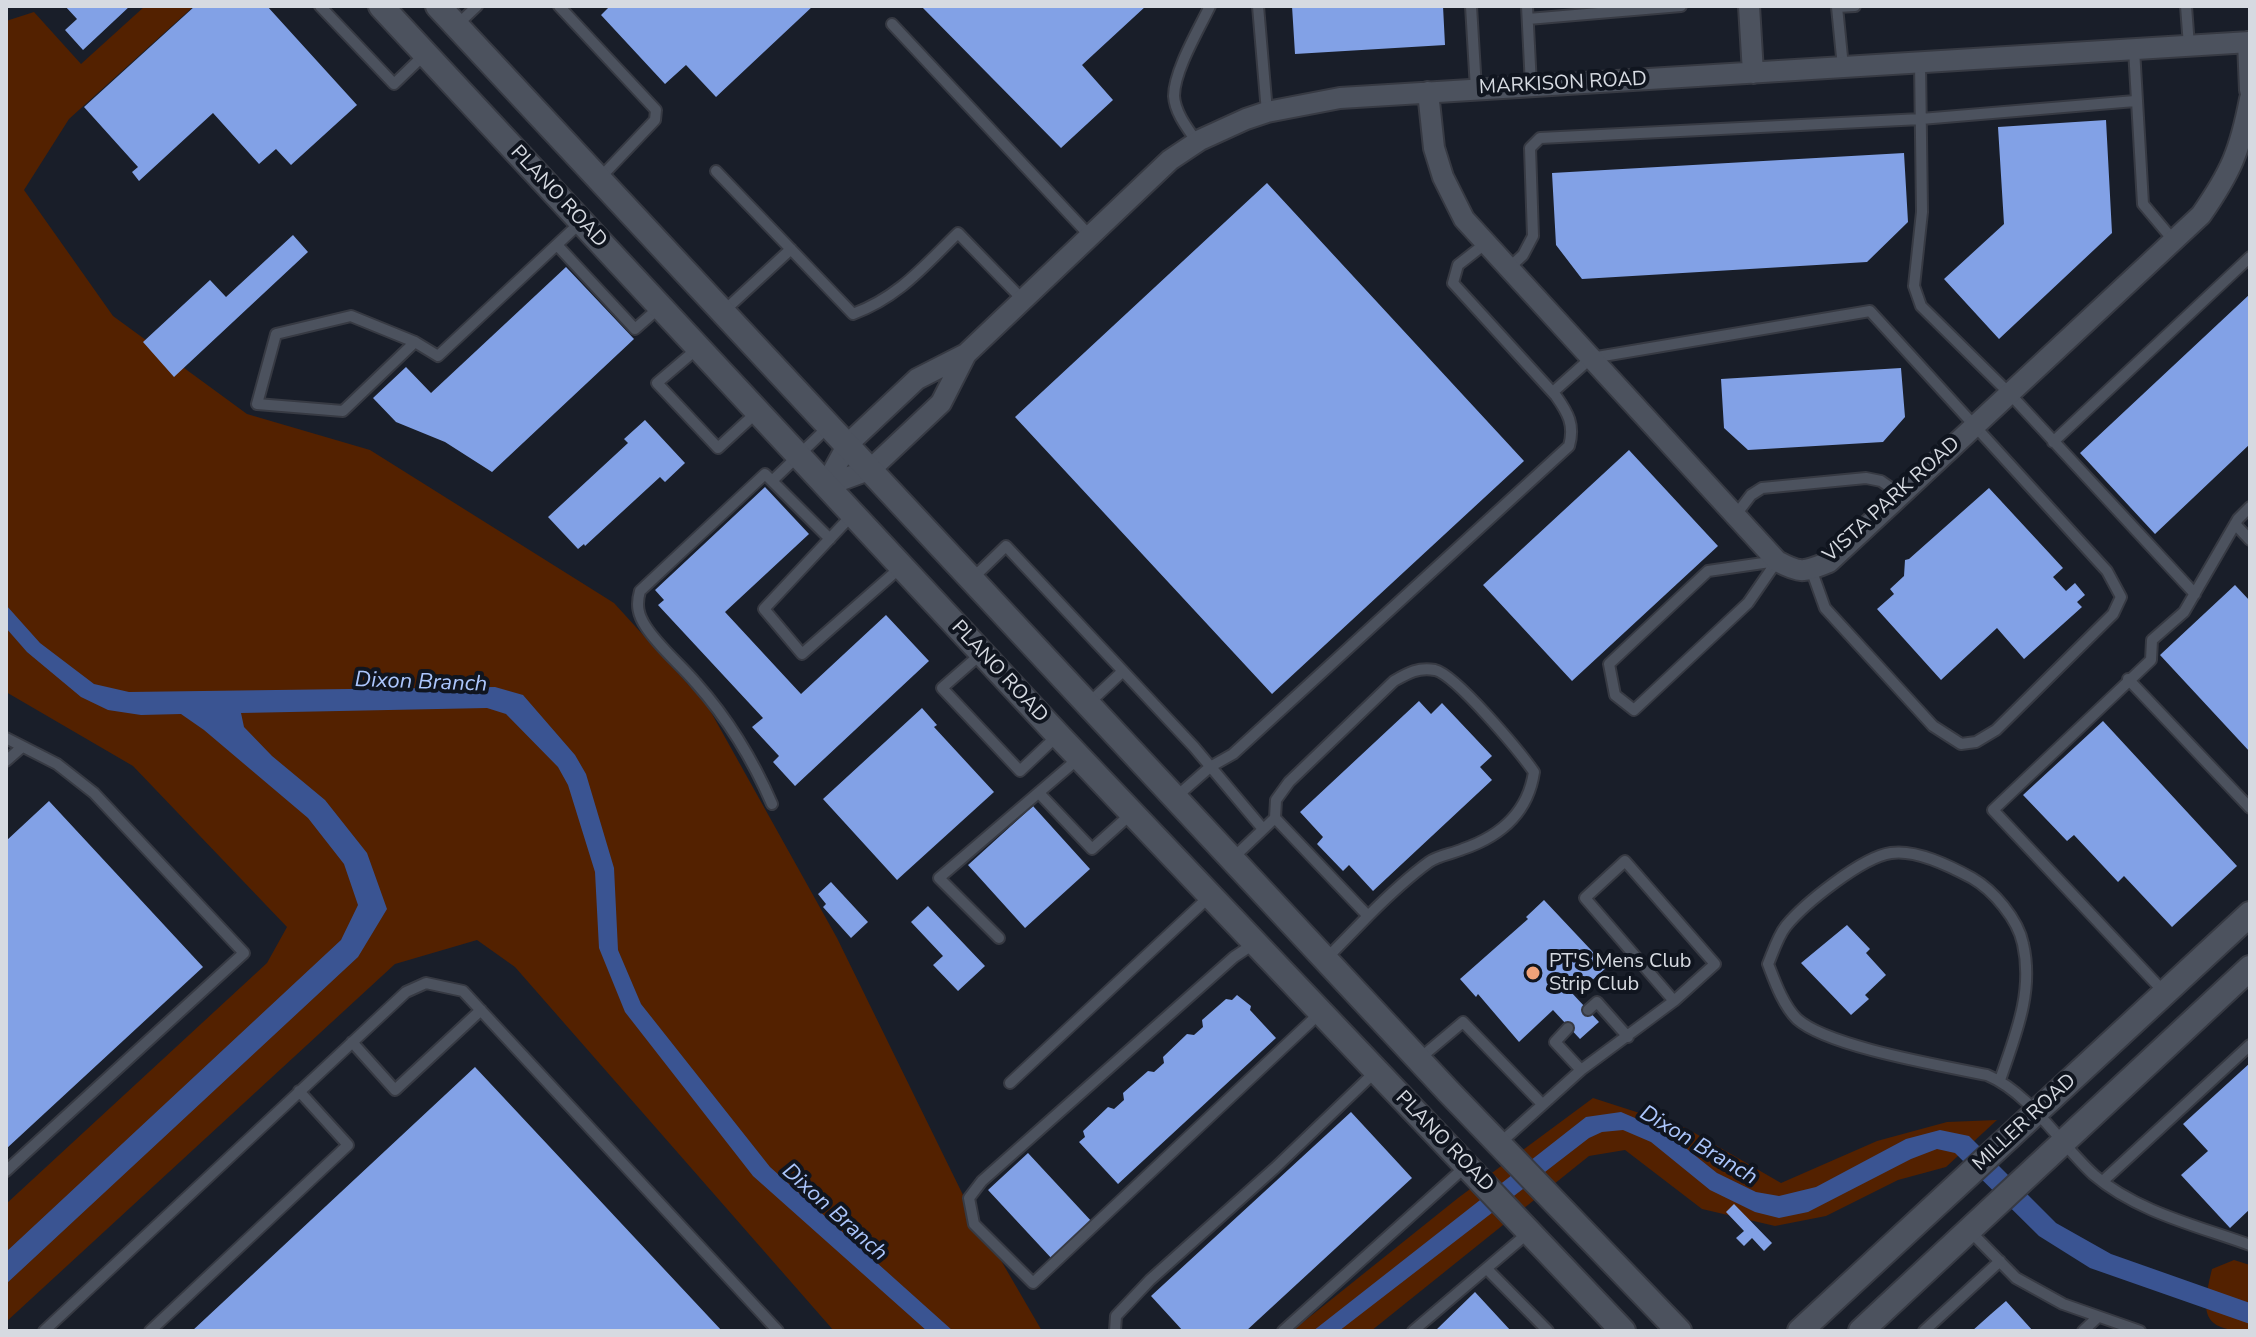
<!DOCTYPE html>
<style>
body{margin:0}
#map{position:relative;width:2256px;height:1337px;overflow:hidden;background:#191e29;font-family:"Nunito Sans",sans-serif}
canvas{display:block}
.frame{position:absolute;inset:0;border:8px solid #d6dae1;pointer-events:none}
</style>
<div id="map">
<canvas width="2256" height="1337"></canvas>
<div class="frame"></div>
</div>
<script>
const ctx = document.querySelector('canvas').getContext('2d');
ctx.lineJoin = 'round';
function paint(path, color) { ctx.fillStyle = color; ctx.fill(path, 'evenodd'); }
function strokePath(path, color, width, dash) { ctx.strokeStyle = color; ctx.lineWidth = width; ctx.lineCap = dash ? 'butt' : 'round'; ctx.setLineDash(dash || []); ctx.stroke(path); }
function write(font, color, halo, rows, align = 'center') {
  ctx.font = font + ' "Nunito Sans",sans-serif'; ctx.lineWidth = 8; ctx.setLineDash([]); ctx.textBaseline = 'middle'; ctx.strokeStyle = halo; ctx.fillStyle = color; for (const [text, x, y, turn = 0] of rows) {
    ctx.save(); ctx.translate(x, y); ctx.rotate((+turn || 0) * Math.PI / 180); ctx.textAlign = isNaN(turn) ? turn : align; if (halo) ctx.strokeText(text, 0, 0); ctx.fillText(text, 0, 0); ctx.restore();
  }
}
paint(new Path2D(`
 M 145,6 L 194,6 L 69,119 L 24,190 L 113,316 L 247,414 L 370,450 L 614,603 L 707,705 L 837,938 L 963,1195 L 1042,1331 L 834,1331 L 515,967 L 477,940 L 395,964 L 6,1322 L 6,1204 L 267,963 L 287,927 L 133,766 L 6,692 L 6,21 L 34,12 L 81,64 Z
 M 1593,1098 L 1686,1128 L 1781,1183 L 1877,1141 L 1947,1122 L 1997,1120 L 1946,1167 L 1898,1180 L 1826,1216 L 1775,1226 L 1702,1209 L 1625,1150 L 1589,1156 L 1371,1331 L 1292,1331 L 1458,1198 Z
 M 2234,1260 L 2250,1265 L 2250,1331 C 2199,1331 2202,1310 2212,1269 Z`), '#532100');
paint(new Path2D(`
 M 6,605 L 40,643 L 94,684 L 129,692 L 495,687 L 523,695 L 575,755 L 586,774 L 614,868 L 618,950 L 641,1004 L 770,1167 L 953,1331 L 927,1331 L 753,1176 L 625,1012 L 599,948 L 595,872 L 568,785 L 558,767 L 506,714 L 487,708 L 241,713 L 244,727 L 272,756 L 325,800 L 367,853 L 387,909 L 358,957 L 6,1284 L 6,1252 L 341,940 L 358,905 L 344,864 L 308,818 L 204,730 L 181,714 L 141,715 L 108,710 L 81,697 L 27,652 L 6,628 Z
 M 1621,1112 L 1663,1130 L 1717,1173 L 1756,1192 L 1779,1196 L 1816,1187 L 1906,1139 L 1940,1130 L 1969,1136 L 2056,1223 L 2111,1254 L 2250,1303 L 2250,1324 L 2090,1268 L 2039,1236 L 1955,1153 L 1937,1149 L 1911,1159 L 1808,1212 L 1779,1218 L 1755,1212 L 1710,1190 L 1651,1142 L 1623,1130 L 1602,1132 L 1589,1138 L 1339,1331 L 1313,1331 L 1586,1117 Z`), '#3a5492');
paint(new Path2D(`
 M 65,6 L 130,6 L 83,50 L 65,30 L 77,19 Z
 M 195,6 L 267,6 L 357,105 L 291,165 L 276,149 L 259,164 L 213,113 L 139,181 L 132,172 L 138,167 L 84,107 Z
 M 610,6 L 813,6 L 716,97 L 686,65 L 665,84 L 601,15 Z
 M 921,6 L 1146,6 L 1082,65 L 1113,100 L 1061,148 Z
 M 1292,6 L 1443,6 L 1445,45 L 1295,54 Z
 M 2106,120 L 2112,233 L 1999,339 L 1944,279 L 2004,224 L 1998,127 Z
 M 1904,153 L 1908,222 L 1867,262 L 1582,279 L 1556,245 L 1552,173 Z
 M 1267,183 L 1524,461 L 1272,694 L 1015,417 Z
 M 293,235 L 308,252 L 174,377 L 143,342 L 210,280 L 226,297 Z
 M 566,267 L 634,339 L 492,472 L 445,442 L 396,422 L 373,398 L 406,367 L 431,393 Z
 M 2250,294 L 2250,444 L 2155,534 L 2080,453 Z
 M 1901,368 L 1905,417 L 1883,442 L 1748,450 L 1724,428 L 1721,379 Z
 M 645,420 L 685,463 L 665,482 L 660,477 L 585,546 L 584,544 L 578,549 L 548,517 L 628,443 L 624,439 Z
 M 1629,450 L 1718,546 L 1572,681 L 1483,585 Z
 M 765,487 L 809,534 L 725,612 L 801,694 L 886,615 L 929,661 L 795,786 L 773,762 L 779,756 L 752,727 L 763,718 L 658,605 L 664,600 L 655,590 Z
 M 1989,488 L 2063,568 L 2053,577 L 2066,591 L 2075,583 L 2085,595 L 2077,602 L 2082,607 L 2024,659 L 1997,628 L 1941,680 L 1877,609 L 1894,594 L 1890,589 L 1904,576 L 1905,560 L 1909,559 Z
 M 2235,585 L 2250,601 L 2250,752 L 2160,655 Z
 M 1419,701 L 1431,714 L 1442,703 L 1492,756 L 1480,767 L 1492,780 L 1373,891 L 1349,865 L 1343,871 L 1317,844 L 1323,837 L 1300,812 Z
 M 922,708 L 937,725 L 934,727 L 994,792 L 897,880 L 823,799 Z
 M 2103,721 L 2237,866 L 2172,927 L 2124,876 L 2118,882 L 2074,835 L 2067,841 L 2023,795 Z
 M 49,801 L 203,967 L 6,1149 L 6,841 Z
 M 1033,806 L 1090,869 L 1025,928 L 968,865 Z
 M 831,882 L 868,922 L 851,938 L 823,907 L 826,904 L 818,894 Z
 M 1544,900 L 1607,967 L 1588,984 L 1585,980 L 1571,992 L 1599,1022 L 1580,1039 L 1553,1010 L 1519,1042 L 1478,994 L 1476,997 L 1460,979 L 1528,919 L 1526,917 Z
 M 928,906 L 985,966 L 958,991 L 933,965 L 943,956 L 911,922 Z
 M 1847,925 L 1870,949 L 1866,953 L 1886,975 L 1865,995 L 1869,999 L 1851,1015 L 1801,963 Z
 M 1237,995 L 1251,1006 L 1250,1010 L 1276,1038 L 1118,1184 L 1079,1142 L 1085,1137 L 1083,1131 L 1108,1107 L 1114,1109 L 1124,1100 L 1123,1093 L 1148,1071 L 1154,1072 L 1164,1063 L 1163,1057 L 1187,1034 L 1194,1035 L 1203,1027 L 1202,1020 L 1226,999 L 1232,1000 Z
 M 2250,1063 L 2250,1209 L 2230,1228 L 2181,1175 L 2208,1151 L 2183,1124 Z
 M 475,1067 L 722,1331 L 192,1331 L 460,1081 Z
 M 1351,1112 L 1412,1178 L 1246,1331 L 1183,1331 L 1151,1296 Z
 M 1028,1153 L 1093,1223 L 1053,1260 L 988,1190 Z
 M 1734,1204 L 1772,1243 L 1764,1251 L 1752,1238 L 1744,1246 L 1736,1238 L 1744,1231 L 1726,1212 Z
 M 1475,1292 L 1511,1331 L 1435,1331 Z
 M 2006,1301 L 2033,1331 L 1972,1331 L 1991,1314 Z`), '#82a1e6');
const lane = new Path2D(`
 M 320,6 L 394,84 L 424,55
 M 559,6 L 656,110 L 655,120 L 599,179
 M 1258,6 L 1267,112
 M 1471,6 L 1476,89
 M 1527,6 L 1531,86
 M 2186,6 L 2189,46
 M 1528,19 L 1681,6
 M 892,24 L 1090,236
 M 456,26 L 477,6
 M 2134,49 L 2143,204 L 2174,241
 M 1920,62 L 1922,212 L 1914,286 L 1921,306 L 2010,394 L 2195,594
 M 1843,67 L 1837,7 L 1855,6
 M 1197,142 C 1188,129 1175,113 1174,96 C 1174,71 1199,29 1210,6
 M 716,171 L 853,314 C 899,297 924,266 958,233 L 1023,300
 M 557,245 L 635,329 L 660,307
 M 1509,268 L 1523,255 L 1533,236 L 1530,148 L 1540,138 L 1921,119 L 2135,101
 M 724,311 L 791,249
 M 415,342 L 351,316 L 276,334 L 257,404 L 343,411 L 415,342 L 438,356 L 581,222
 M 698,348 L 657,383 L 718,448 L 757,412
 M 1553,392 L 1591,358 L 1870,311 L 2107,571 L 2121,597 L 2113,614 L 1996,730 L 1976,742 L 1961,744 L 1933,726 L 1825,608 L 1811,569
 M 2053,442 L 2250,257
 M 772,481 L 828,427
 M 852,515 L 764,609 L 802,654 L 901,567
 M 1735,516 L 1751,495 L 1762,488 L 1866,478 L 1881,481 L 1901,495
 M 2235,524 L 2250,540
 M 1777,561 L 1748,603 L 1634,710 L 1615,695 L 1609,664 L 1708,571 Z
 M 973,578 L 1006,546 L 1194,747 L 1263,829
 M 982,653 L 942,688 L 1020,771 L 1058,735
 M 2128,679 L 2250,808
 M 1089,703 L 1122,672
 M 6,738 L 57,764 L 94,793 L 244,953 L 6,1171
 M 6,761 L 22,747
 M 1039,793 L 1092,849 L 1132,813
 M 1176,797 L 1210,767 L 1233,754 L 1569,446 C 1575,425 1568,413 1556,396 L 1453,283 L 1458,265 L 1486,243
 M 772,804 C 753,760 728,719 696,683 C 680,664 659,647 646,627 C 638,615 636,605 640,591 L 765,474 L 830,539
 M 1275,818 L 1276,800 L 1289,782 L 1394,681 C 1408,673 1418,667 1435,670 C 1456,675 1520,752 1534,772 C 1528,812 1501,836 1463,849 C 1452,854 1439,855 1429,862 C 1407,878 1387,897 1368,916
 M 1233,858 L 1275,818 L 1368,916 L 1326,959
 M 999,938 L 939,878 L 1079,758
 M 1255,943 L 1234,957 L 982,1181 L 969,1198 L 974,1224 L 1033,1283 L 1321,1012
 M 2164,992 L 1993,810 L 2151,660 L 2152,640 L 2184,612 L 2238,519 L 2250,507
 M 1588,1010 L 1597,1002 L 1628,1037
 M 1568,1028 L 1555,1042 L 1581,1070
 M 352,1042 L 395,1090 L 481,1010
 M 1419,1059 L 1463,1022 L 1542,1104
 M 2000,1080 C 2015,1036 2034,992 2023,944 C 2018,919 1993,890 1972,878 C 1950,866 1916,849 1891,853 C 1862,857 1804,904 1786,926 C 1778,936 1773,952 1768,964 C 1775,982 1783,1005 1797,1019 C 1828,1047 1944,1066 1987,1075 C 2030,1093 2060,1144 2094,1175 C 2137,1212 2198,1226 2250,1245
 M 1010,1083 L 1210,896
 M 1499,1144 L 1581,1070 L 1674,1001 L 1715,964 L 1625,861 L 1585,898 L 1674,1001
 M 2103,1181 L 2250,1045
 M 1970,1231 L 2016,1278 L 2063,1304 L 2140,1331
 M 1487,1269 L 1548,1331
 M 44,1331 L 406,992 L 426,983 L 463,991 L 778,1331
 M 150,1331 L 348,1145 L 299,1091
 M 1115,1331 L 1116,1316 L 1150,1280 L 1275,1168 L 1376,1071
 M 1283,1331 L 1465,1167
 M 1413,1331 L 1528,1233
 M 1924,1331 L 2000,1261
 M 2083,1331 L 2098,1317`);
const street = new Path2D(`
 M 1749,6 L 1753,73
 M 2248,42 L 2250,90
 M 1428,92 L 1434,148 L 1443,177 L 1464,219 L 1777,561 C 1801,574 1804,572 1829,562 L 2201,215 C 2231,172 2240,151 2250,99
 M 825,486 L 848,444 L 917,379 L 966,354 L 1170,160 L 1200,140 L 1246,119 L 1267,112 L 1340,98 L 2250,42
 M 825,486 L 871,469 L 941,403 L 966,354`);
const secondary = new Path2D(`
 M 381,6 L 1058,735 L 1623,1331
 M 438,6 L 1448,1091 L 1679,1331
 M 1800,1331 L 2250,914
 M 1861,1331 L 2250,968`);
strokePath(lane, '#373a43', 14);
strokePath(street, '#373a43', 24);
strokePath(secondary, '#373a43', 28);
strokePath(lane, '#4c525e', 10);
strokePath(street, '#4c525e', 20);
strokePath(secondary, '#4c525e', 24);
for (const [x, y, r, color] of [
 [1533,973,8,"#f0a279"]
]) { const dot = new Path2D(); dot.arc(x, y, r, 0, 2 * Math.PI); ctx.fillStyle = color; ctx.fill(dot); strokePath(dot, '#10151f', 3); }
write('20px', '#d6dae1', '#10151f', [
 ["MARKISON ROAD",1563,84,-3],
 ["PLANO ROAD",558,197,47],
 ["VISTA PARK ROAD",1892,500,-42],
 ["PLANO ROAD",999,672,47],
 ["MILLER ROAD",2025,1123,-43],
 ["PLANO ROAD",1444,1142,46]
]);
write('20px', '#d6dae1', '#10151f', [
 ["PT'S Mens Club",1549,962],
 ["Strip Club",1549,985]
], 'left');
write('italic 22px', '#acc6fc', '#10151f', [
 ["Dixon Branch",421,683,2],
 ["Dixon Branch",1698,1146,31],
 ["Dixon Branch",834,1213,42]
]);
</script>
